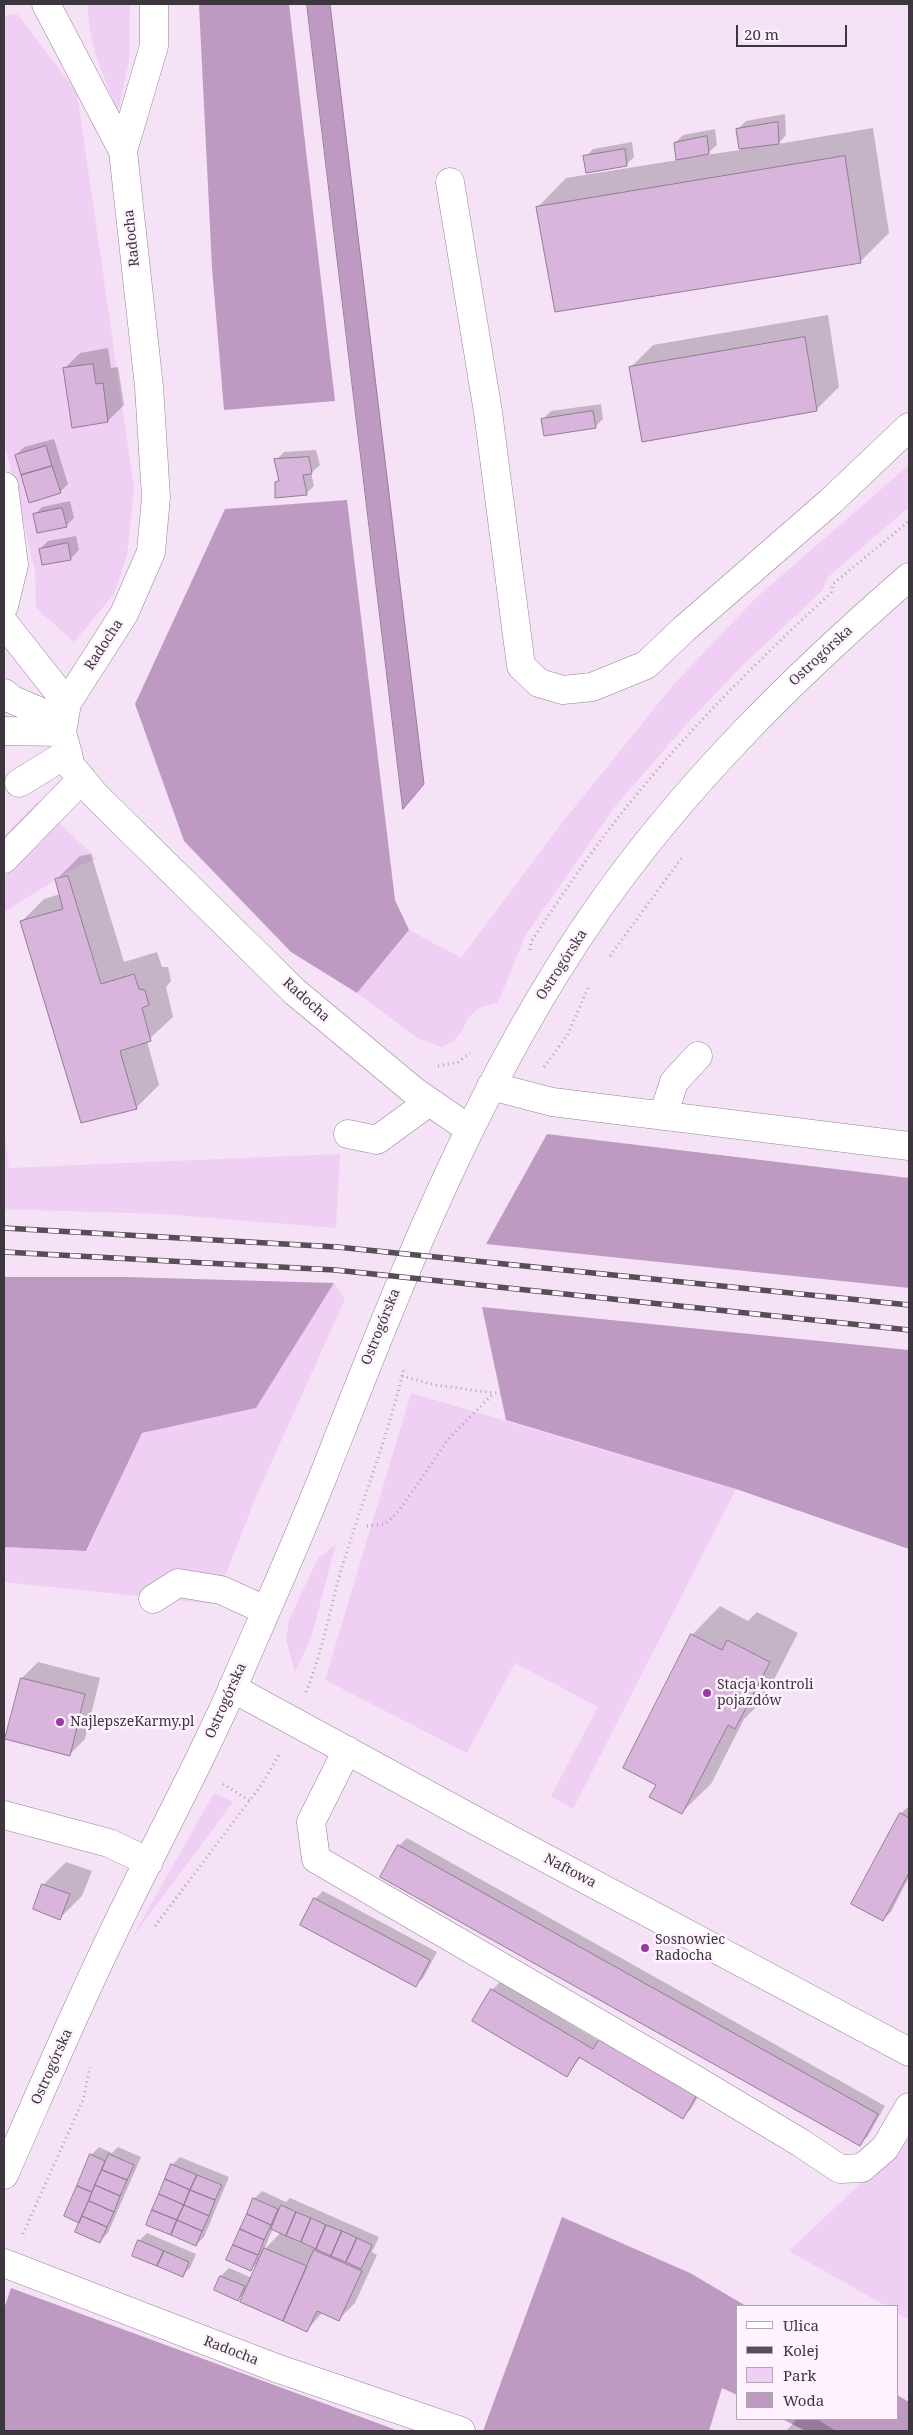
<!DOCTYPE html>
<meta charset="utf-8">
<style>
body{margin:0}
#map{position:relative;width:913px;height:2435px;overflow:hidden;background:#f5e2f7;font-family:"Noto Serif",serif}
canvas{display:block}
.frame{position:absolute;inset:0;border:5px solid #3d363e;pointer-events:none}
.legend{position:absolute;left:736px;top:2305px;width:162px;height:115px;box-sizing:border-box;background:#fef2ff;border:1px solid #b1a7b2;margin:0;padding:6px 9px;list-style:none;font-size:15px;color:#3d363e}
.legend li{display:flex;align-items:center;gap:10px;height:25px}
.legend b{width:25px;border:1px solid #b1a7b2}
.scale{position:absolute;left:736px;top:25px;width:111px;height:22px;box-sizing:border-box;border:2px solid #3d363e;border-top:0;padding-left:6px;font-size:15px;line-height:18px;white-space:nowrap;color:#3d363e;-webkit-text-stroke:4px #fef2ff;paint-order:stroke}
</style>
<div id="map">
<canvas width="913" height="2435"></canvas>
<div class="frame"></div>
<ul class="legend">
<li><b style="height:6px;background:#fff"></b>Ulica</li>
<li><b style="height:6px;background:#564d57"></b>Kolej</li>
<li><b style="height:14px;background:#efcff3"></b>Park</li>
<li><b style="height:14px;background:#be9ac3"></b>Woda</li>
</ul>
<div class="scale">20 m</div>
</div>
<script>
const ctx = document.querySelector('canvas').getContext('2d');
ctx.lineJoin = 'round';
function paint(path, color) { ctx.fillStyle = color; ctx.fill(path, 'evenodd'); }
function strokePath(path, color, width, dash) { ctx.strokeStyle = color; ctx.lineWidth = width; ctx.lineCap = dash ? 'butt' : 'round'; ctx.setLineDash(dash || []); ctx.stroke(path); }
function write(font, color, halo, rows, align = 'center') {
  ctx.font = font + ' "Noto Serif",serif'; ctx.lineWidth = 5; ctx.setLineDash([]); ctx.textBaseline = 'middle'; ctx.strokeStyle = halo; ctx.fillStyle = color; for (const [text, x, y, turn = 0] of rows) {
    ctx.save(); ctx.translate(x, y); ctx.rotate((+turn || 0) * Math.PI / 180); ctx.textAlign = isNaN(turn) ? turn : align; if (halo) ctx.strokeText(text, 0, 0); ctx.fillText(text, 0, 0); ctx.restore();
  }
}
paint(new Path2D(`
 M 88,4 L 130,4 L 129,60 L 118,112 C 104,77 87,42 88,4 Z
 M 17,14 L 77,92 L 134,489 L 127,555 L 114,594 L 74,642 L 36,608 L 35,571 L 4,441 L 4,16 Z
 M 909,465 L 909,507 L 827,578 L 822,591 L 746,662 L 693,717 L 616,805 L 525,936 L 498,1003 C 489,1005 479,1006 473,1013 C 458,1027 469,1034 442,1047 L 419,1039 L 357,993 L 409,930 L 461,958 L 565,819 L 674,684 L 757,597 Z
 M 37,802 L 97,859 L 76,867 L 4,912 L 4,836 Z
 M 4,1130 L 9,1168 L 340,1154 L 336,1228 L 163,1214 L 4,1209 Z
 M 334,1283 L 345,1299 L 255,1499 L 214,1604 L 4,1582 L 4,1547 L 87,1551 L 142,1433 L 256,1408 Z
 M 411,1393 L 736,1489 L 573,1809 L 551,1796 L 598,1707 L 515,1663 L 467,1753 L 325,1680 Z
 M 336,1544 L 311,1638 L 295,1672 L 286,1640 L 289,1620 L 318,1558 Z
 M 214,1793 L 233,1802 L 132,1938 Z
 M 909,2138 L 909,2320 L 897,2313 L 897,2306 L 886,2306 L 789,2251 Z`), '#efcff3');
paint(new Path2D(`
 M 199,4 L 289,4 L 335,401 L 224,410 L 212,268 Z
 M 347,500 L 395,900 L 409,930 L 357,993 L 291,952 L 184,841 L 135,704 L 225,509 Z
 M 547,1134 L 909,1178 L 909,1288 L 486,1244 Z
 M 4,1277 L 125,1277 L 334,1283 L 256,1408 L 142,1433 L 86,1551 L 4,1547 Z
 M 482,1307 L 909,1350 L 909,1549 L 736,1489 L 506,1420 Z
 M 562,2217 L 690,2273 L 746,2306 L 737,2306 L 737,2395 L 722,2388 L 709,2431 L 483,2431 Z
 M 11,2288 L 399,2431 L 4,2431 L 4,2309 Z
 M 897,2395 L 909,2402 L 909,2431 L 806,2431 L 782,2419 L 897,2419 Z`), '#be9ac3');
const water = new Path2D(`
 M 307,4 L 330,4 L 424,784 L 403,809 Z`);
paint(water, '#be9ac3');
strokePath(water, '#977c9b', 1);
paint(new Path2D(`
 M 785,114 L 786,135 L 778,144 L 873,128 L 889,233 L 860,262 L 538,207 L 566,178 L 678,160 L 675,143 L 683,135 L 715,129 L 717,145 L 706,155 L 740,150 L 738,129 L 746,121 Z
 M 632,142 L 634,157 L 626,165 L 585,157 L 593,149 Z
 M 828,315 L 839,387 L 816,410 L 630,368 L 653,345 Z
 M 108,348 L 111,368 L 118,367 L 124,405 L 108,421 L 64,369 L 80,353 Z
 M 601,404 L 603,419 L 595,427 L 543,419 L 551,411 Z
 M 54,439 L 68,484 L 60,492 L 16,455 L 24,447 Z
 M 316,450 L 320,465 L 311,473 L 314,486 L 306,494 L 277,482 L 280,479 L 276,460 L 284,452 Z
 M 70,501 L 74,518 L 66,526 L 34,515 L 42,507 Z
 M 76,536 L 79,550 L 71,558 L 40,549 L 48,541 Z
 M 91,854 L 124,962 L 157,952 L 162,967 L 168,967 L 171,981 L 166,987 L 173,1017 L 147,1041 L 159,1085 L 136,1108 L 21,922 L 44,899 L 60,894 L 57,879 L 80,856 Z
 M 720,1606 L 748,1621 L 757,1612 L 798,1633 L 764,1699 L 744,1719 L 711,1784 L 682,1812 L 657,1784 L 692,1635 Z
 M 38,1662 L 100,1678 L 85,1739 L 69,1755 L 7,1738 L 22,1678 Z
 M 909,1806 L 909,1877 L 891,1912 L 883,1920 L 901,1813 Z
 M 407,1838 L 885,2106 L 868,2136 L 860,2144 L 399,1846 Z
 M 66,1862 L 92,1871 L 82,1896 L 60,1918 L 43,1885 Z
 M 323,1891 L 437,1952 L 423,1978 L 415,1985 L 315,1899 Z
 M 500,1982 L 599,2041 L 705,2085 L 691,2109 L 683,2117 L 581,2057 L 566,2076 L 492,1990 Z
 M 99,2147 L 112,2153 L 118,2147 L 141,2157 L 108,2233 L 100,2241 L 80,2222 L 65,2215 L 91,2155 Z
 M 180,2157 L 229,2177 L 204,2237 L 196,2245 L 172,2165 Z
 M 262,2191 L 286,2202 L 290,2198 L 379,2237 L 372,2252 L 377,2255 L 355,2303 L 339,2319 L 323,2312 L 307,2330 L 241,2301 L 245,2292 L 238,2299 L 216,2290 L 221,2276 L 229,2268 L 252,2278 L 259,2261 L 251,2269 L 254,2199 ZM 273,2228 L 281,2232 L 264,2250 Z
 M 147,2233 L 196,2254 L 190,2268 L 182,2275 L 139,2241 Z
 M 797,2419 L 817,2419 L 836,2431 L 786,2431 Z`), '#0003');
const building = new Path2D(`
 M 778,122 L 779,144 L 739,149 L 736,129 Z
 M 707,136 L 709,154 L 676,160 L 674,143 Z
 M 625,149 L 627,166 L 586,173 L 583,156 Z
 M 845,156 L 861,263 L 555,312 L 536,207 Z
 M 805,337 L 817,411 L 642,442 L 629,367 Z
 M 93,364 L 96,384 L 103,383 L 108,422 L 72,428 L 63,368 Z
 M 593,411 L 596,428 L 544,436 L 541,419 Z
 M 46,446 L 52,466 L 21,475 L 15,455 Z
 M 309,457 L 312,474 L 303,475 L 307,495 L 275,498 L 275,482 L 279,481 L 274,459 Z
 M 52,466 L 61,493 L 29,503 L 21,475 Z
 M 62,508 L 67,527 L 37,533 L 33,514 Z
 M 68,543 L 71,560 L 42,565 L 39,549 Z
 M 68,876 L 101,984 L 134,974 L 139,989 L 145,990 L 149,1005 L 142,1008 L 151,1041 L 120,1051 L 137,1109 L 81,1123 L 20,921 L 63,909 L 55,879 Z
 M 691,1634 L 722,1650 L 727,1640 L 770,1662 L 735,1729 L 728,1725 L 682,1814 L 649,1797 L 656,1785 L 623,1768 Z
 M 21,1678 L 85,1694 L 70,1756 L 5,1739 Z
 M 900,1813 L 909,1818 L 909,1873 L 883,1921 L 851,1904 Z
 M 398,1845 L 878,2114 L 860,2146 L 380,1877 Z
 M 42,1884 L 70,1894 L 60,1920 L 33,1909 Z
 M 314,1898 L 430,1960 L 416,1987 L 300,1925 Z
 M 491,1989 L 593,2049 L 601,2036 L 698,2093 L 683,2119 L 579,2057 L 567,2077 L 472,2021 Z
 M 90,2154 L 105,2161 L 92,2192 L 77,2186 Z
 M 109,2154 L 134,2165 L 127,2180 L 102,2170 Z
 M 171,2164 L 197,2175 L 190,2190 L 165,2179 Z
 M 102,2170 L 127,2180 L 120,2196 L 95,2185 Z
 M 197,2175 L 222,2185 L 215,2200 L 190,2190 Z
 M 165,2179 L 190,2190 L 184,2205 L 159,2194 Z
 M 95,2185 L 120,2196 L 114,2212 L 89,2201 Z
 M 77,2186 L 92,2192 L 79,2223 L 64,2216 Z
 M 190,2190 L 215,2200 L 209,2216 L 184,2205 Z
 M 159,2194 L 184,2205 L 177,2220 L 152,2210 Z
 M 253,2198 L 278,2209 L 271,2225 L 247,2214 Z
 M 89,2201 L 114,2212 L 107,2227 L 82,2216 Z
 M 184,2205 L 209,2216 L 202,2231 L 177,2220 Z
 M 281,2205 L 296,2212 L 286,2236 L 271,2229 Z
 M 152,2210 L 177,2220 L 171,2235 L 146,2225 Z
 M 296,2212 L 311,2218 L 301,2242 L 286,2236 Z
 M 247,2214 L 271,2225 L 264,2240 L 240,2229 Z
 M 82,2216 L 107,2227 L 100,2243 L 75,2232 Z
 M 311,2218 L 326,2225 L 316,2249 L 301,2242 Z
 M 177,2220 L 202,2231 L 196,2246 L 171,2235 Z
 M 326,2225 L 342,2231 L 331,2256 L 316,2249 Z
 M 240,2229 L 264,2240 L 258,2255 L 233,2245 Z
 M 342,2231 L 357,2238 L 346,2262 L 331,2256 Z
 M 357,2238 L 372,2245 L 361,2269 L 346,2262 Z
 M 138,2240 L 164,2251 L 157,2266 L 132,2256 Z
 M 233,2245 L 258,2255 L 251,2271 L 226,2260 Z
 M 264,2248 L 307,2266 L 283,2321 L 240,2302 Z
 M 314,2250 L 362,2271 L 339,2321 L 317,2311 L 307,2332 L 283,2321 Z
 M 164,2251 L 189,2262 L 183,2277 L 157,2266 Z
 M 220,2276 L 245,2286 L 238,2301 L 214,2290 Z`);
paint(building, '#d9b4dd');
strokePath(building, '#8f7e91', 1);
const minor = new Path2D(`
 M 46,4 L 123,151 L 149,387 L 156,497 L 151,552 L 124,614 L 67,703 L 62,732 L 71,766 L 95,795 L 295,992 L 414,1091 L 469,1129
 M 123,151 L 154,46 L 154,4
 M 450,182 L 488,412 L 521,666 L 539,683 L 563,690 L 592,687 L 646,665 L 684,629 L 831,501 L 909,427
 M 4,486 L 14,565 L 4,606
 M 4,623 L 67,703
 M 4,693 L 11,699 L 64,722
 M 4,731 L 62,732
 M 19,783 L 68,753
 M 4,859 L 82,779
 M 491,1086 L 552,1102 L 909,1146
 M 663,1116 L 674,1082 L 698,1056
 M 348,1134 L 377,1140 L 429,1102
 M 153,1599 L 178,1583 L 221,1590 L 265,1610
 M 232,1688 L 489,1828 L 909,2052
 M 347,1750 L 311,1822 L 316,1859 L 691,2077 L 801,2143 L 840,2169 L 862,2168 L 885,2148 L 909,2107
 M 4,1815 L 109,1843 L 149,1862
 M 4,2175 C 37,2101 68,2027 103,1954 C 145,1863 194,1777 234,1685 C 263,1617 294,1549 322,1479 C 400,1282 475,1085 597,910 C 685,784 794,677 909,577
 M 4,2263 L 276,2368 L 461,2431`);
strokePath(minor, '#948396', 29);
strokePath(new Path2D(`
 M 530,950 L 531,942 C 563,893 596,844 633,799 C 693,725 760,658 831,593 L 833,584 L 909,521
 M 610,956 L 683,856
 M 438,1066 L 458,1062 L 470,1053
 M 544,1067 L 568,1034 L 588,988
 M 402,1376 L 435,1385 L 494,1393 L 719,1396 L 909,1434
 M 367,1526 L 385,1524 L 399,1511 L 449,1438 L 494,1393
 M 306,1692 C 324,1648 331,1601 345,1557 C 365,1494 389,1432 404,1368
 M 223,1784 L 250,1801
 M 155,1926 L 262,1784 L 280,1753
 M 23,2234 L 83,2100 L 90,2067`), '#b1a3b3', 3, [1, 4]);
strokePath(minor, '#fff', 28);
const rail = new Path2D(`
 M 4,1228 L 337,1247 L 909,1305
 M 4,1252 L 335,1270 L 909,1330`);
strokePath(rail, '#564d57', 5.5);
strokePath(rail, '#fef2ff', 4, [11]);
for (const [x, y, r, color] of [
 [707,1693,5,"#983ba5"],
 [60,1722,5,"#983ba5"],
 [645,1948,5,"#983ba5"]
]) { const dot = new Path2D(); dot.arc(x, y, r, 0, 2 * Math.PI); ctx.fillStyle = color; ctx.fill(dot); strokePath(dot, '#fef2ff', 2); }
write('14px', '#3d363e', '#fef2ff', [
 ["Radocha",132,238,-96],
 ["Radocha",104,645,-57],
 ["Ostrogórska",821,656,-43],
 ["Ostrogórska",562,965,-57],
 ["Radocha",306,1000,42],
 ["Ostrogórska",381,1327,-68],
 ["Ostrogórska",226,1701,-66],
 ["Naftowa",570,1871,28],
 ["Ostrogórska",52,2067,-66],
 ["Radocha",231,2351,21]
]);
write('14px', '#3d363e', '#fef2ff', [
 ["Stacja kontroli",717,1685],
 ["pojazdów",717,1701],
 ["NajlepszeKarmy.pl",70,1722],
 ["Sosnowiec",655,1940],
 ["Radocha",655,1956]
], 'left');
</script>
